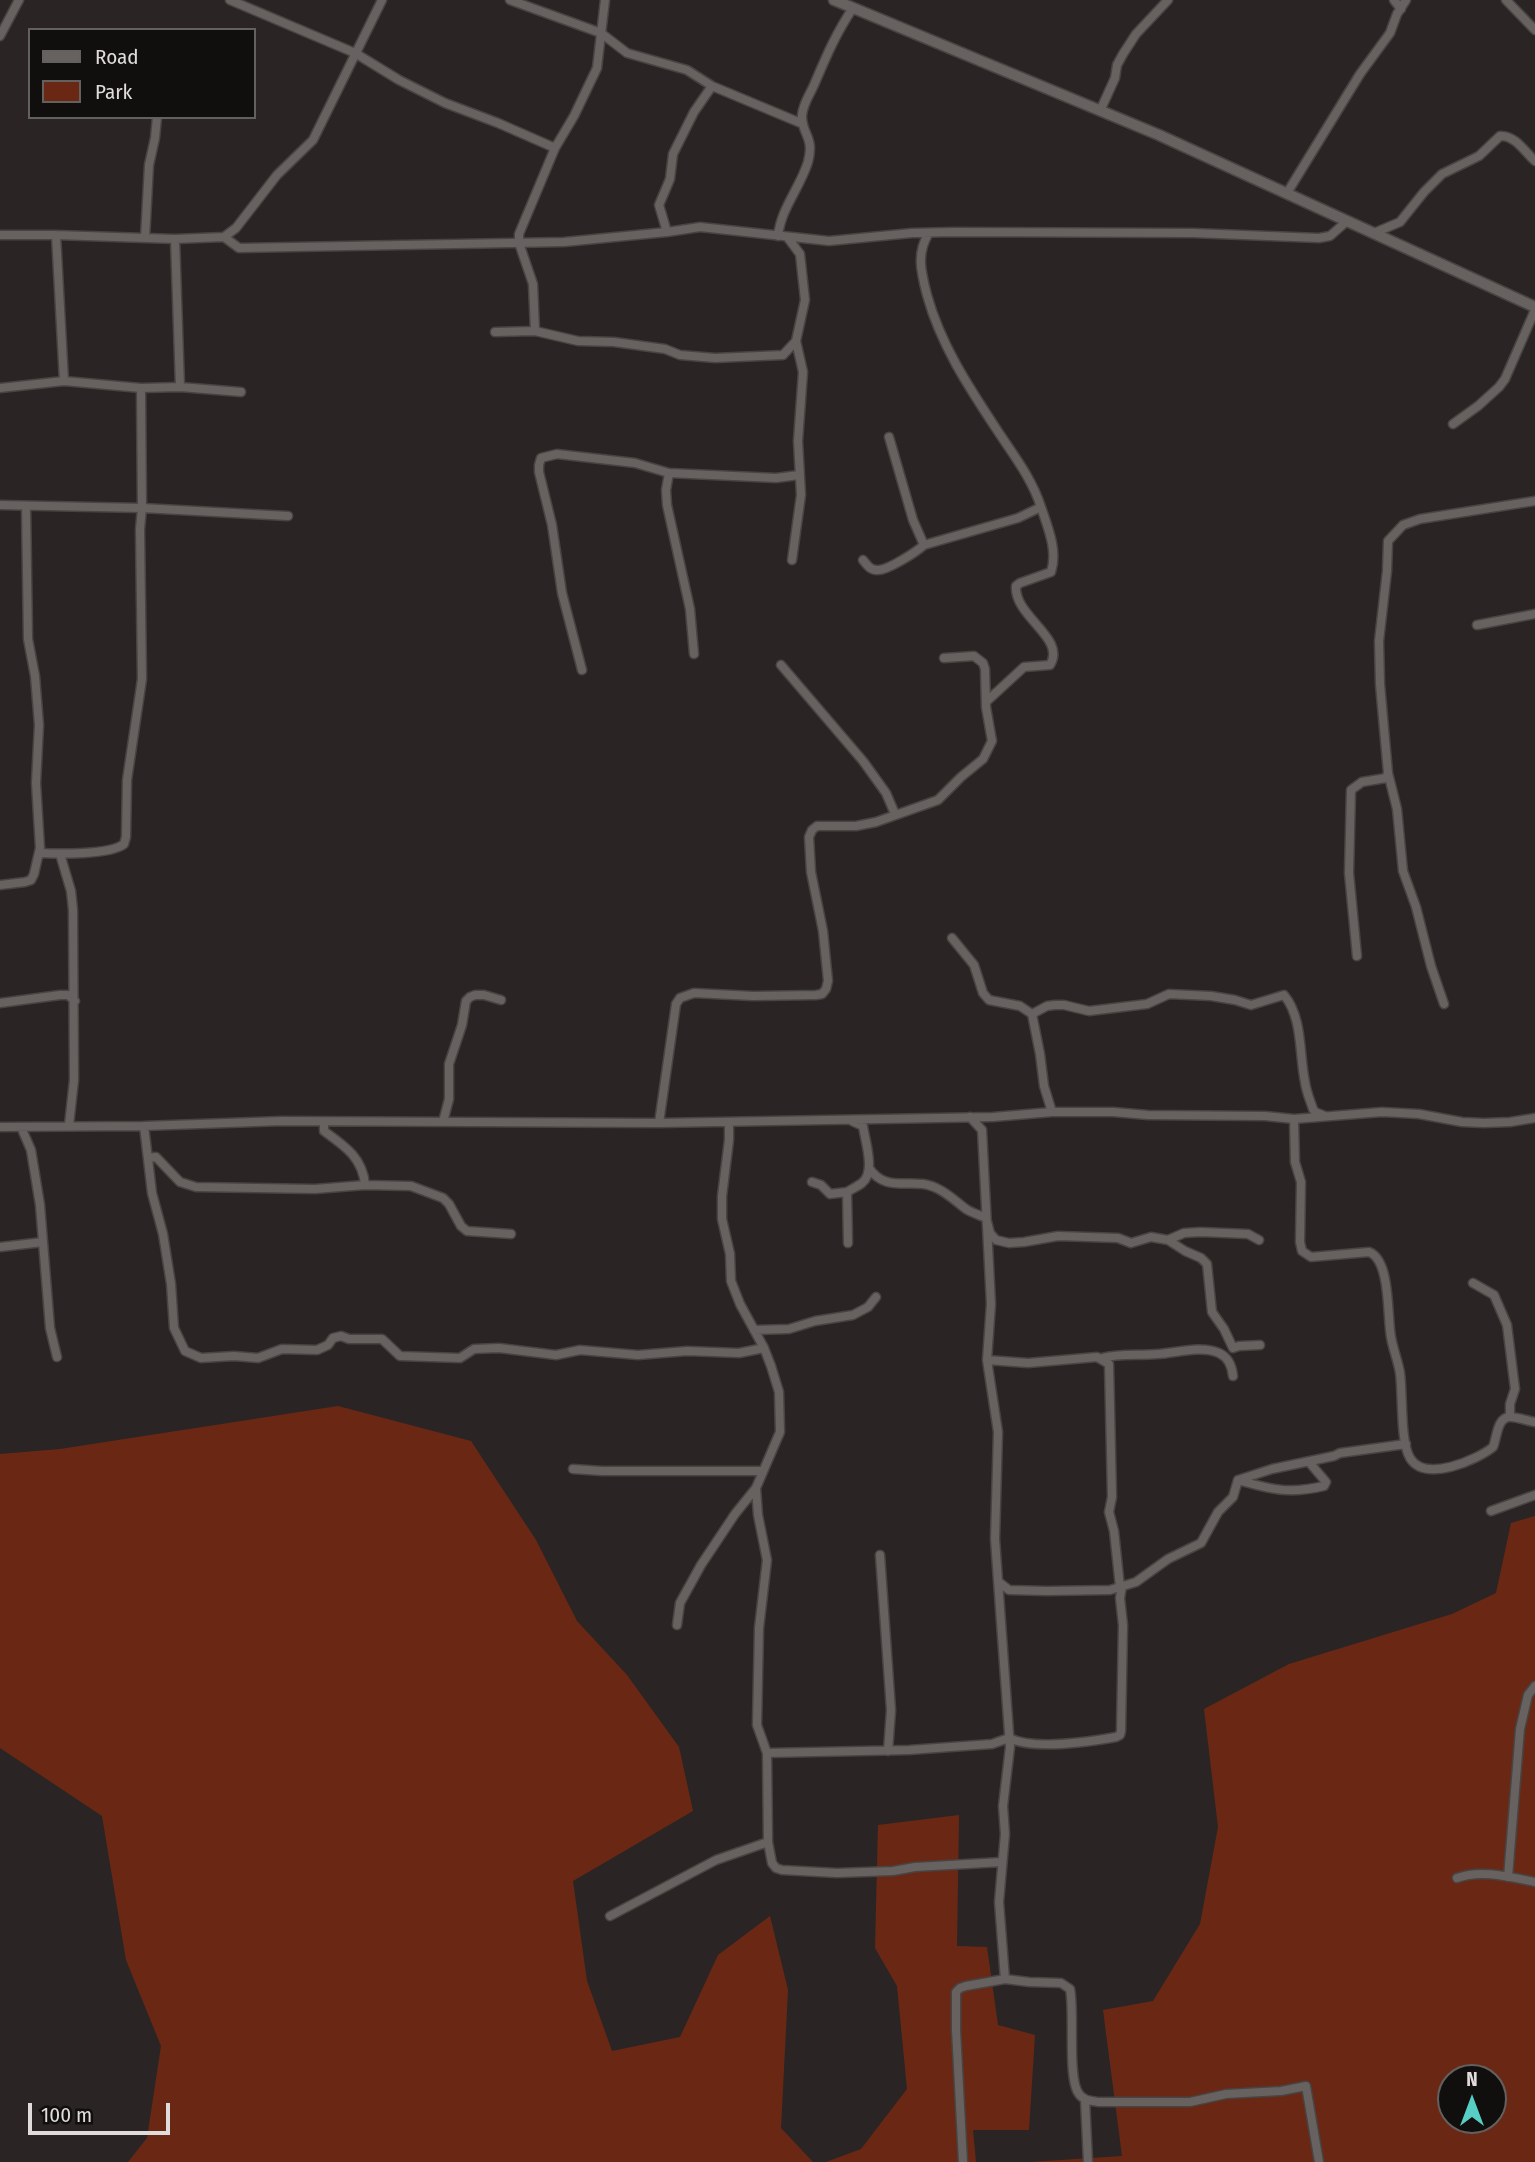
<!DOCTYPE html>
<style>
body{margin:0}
#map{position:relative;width:1535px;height:2162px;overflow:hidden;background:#2a2524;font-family:"Fira Sans Condensed",sans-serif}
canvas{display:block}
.legend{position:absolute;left:28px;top:28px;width:228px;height:91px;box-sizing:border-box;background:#110f0e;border:2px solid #636160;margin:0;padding:9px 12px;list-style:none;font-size:21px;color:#dfdcdb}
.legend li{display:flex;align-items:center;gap:14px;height:35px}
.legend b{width:35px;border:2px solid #636160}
.north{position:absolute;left:1437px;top:2064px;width:70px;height:70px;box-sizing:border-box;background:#110f0e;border:2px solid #636160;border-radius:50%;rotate:0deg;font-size:19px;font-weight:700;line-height:28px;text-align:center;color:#dfdcdb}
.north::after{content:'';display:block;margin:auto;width:24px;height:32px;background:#56cec3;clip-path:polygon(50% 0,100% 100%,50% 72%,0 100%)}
.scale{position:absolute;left:28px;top:2103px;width:142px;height:32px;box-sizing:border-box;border:4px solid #dfdcdb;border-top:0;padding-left:9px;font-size:21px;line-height:24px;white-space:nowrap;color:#dfdcdb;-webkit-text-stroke:5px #110f0e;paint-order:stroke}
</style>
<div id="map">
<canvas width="1535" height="2162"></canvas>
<ul class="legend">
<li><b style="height:9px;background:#676160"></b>Road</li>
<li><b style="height:19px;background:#6a2814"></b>Park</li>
</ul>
<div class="north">N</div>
<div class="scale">100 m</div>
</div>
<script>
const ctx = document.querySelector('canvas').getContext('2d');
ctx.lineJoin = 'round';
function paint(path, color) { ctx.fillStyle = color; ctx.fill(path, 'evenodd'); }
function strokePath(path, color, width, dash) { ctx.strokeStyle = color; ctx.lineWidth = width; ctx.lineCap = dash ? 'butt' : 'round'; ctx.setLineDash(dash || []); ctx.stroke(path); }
paint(new Path2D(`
 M 338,1406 L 471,1441 L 536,1540 L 577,1621 L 627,1675 L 679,1747 L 693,1811 L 573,1881 L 587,1981 L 612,2051 L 680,2037 L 718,1955 L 770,1916 L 788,1990 L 781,2128 L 813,2162 L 128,2162 L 147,2138 L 161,2046 L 126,1960 L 102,1816 L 0,1748 L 0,1454 L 60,1449 Z
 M 1535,1516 L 1535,2162 L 1030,2162 L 1122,2156 L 1103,2010 L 1153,2001 L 1200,1924 L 1218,1827 L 1204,1709 L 1289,1664 L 1452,1614 L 1496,1593 L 1511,1523 ZM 1451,2078 L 1493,2078 L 1493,2120 L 1451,2120 Z
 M 959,1815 L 957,1946 L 987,1947 L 998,2025 L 1035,2035 L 1029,2130 L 973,2130 L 976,2162 L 826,2162 L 861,2149 L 907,2089 L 897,1986 L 875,1948 L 878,1825 Z`), '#6a2814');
const minor = new Path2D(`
 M 230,0 L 355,53 L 399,80 L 445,103 L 498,123 L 555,148
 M 510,0 L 601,33 L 627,53 L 687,70 L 712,86 L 803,124
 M 1394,0 L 1401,9
 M 1506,0 L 1535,30
 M 0,36 L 19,0
 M 1100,111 L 1115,78 L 1117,65 L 1123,54 L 1136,34 L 1168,0
 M 1287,193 L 1360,74 L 1390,33 L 1397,14 L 1406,0
 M 667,232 L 659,205 L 670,179 L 673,154 L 694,112 L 712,86
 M 1374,233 L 1400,222 L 1424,192 L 1442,174 L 1479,156 L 1500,136 C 1515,135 1525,152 1535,161
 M 0,235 L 56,235 L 175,239 L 224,237 L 236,228 L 277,175 L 313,140 L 382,0
 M 56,235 L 64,381
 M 778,236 C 781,208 800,188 808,162 C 815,136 801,134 802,115 C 803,104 810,94 814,85 C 826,57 836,33 853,8
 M 224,237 L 239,248 L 564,242 L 667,232 L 700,227 L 829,241 L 912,233 L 953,232 L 1193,233 L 1319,238 L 1330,236 L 1347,221
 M 145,238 L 149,165 L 155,138 L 157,117
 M 175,239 L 180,387
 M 535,331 L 533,284 L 519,243 L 519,234 L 555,148 L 574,116 L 597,68 L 605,0
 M 495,332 L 535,331 L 578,341 L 614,342 L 665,349 L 680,355 L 715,358 L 783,355 L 796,341 L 805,300 L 800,254 L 788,238
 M 0,388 L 64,381 L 141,388 L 180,387 L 241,392
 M 1453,424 L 1478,406 L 1499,387 L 1505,379 L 1535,310
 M 889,437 L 913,520 L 924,545
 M 669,473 L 666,490 L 667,505 L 690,609 L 694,654
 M 0,505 L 142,508 L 288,516
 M 792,560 L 801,495 L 798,441 L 803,372 L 796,341
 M 863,560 C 867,565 870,570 877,570 C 887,571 916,552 924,545 L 1018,518 L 1041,507 C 1032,479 1015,457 999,433 C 970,389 941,346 927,295 C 921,272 916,253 929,233
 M 1477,625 L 1535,614
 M 781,665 L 863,761 L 886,793 L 895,814
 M 582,670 L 562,593 L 552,525 L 539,472 L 539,465 L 541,458 L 557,454 L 635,463 L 669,473 L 776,478 L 799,475
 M 987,701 L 1024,667 L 1050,665 C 1067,638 1014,617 1016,586 L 1020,583 L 1051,572 C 1058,551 1048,528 1041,507
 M 1388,773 L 1397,809 L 1403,871 L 1416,907 L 1431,966 L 1444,1004
 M 40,853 C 58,854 110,855 124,844 L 126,837 L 127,780 L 142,679 L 140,529 L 142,508 L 141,388
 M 60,854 L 71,891 L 73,910 L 74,1080 L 69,1125
 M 0,885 L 25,882 L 31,880 L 34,874 L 40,848 L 36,783 L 39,725 L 35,676 L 28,639 L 26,506
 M 952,938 L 974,965 L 983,993 L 989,1000 L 1020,1006 L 1032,1014 L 1040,1054 L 1044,1086 L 1052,1112
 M 1357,956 L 1349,873 L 1351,790 L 1362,782 L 1386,778 L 1388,773 L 1380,684 L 1379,641 L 1387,571 L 1388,541 L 1403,525 L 1420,519 L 1535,501
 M 0,1003 L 60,995 L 68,995 L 75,1001
 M 1032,1014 L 1047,1006 L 1055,1005 L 1064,1005 L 1089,1011 L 1147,1004 L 1169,994 L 1211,996 L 1235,1000 L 1251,1005 L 1284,995 C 1303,1018 1299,1054 1305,1082 C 1306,1091 1310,1100 1313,1109 L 1315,1112 L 1325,1116
 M 970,1117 L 982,1130 L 991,1304 L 987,1360 L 998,1432 L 995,1539 L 1010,1747 L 1003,1806 L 1005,1834 L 999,1902 L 1005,1979
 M 1294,1119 L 1295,1162 L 1301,1182 L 1300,1242 L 1302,1251 L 1311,1257 L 1369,1252 C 1391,1260 1387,1317 1391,1337 C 1393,1349 1398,1361 1400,1373 C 1403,1395 1400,1441 1410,1458 C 1425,1483 1477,1460 1493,1447 C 1497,1438 1497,1417 1510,1417 C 1518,1417 1527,1421 1535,1422
 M 443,1122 L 449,1099 L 449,1064 L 462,1025 L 466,1001 L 470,997 L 475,995 L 484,995 L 501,1000
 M 324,1123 L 324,1131 C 345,1146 363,1158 365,1185
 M 659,1123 L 676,1004 L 680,998 L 694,993 L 753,996 L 816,995 L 822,994 L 826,989 L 828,981 L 823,931 L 811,872 L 809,837 L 812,830 L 817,826 L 856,826 L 876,822 L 938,800 L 961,777 L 983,759 L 992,741 L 986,707 L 985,669 L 983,663 L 974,656 L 944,658
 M 144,1126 L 152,1193 L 163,1234 L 171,1284 L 174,1328 L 185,1351 L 201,1358 L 234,1356 L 258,1358 L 282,1349 L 317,1350 L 328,1345 L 333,1338 L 341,1336 L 349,1339 L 382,1339 L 400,1356 L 460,1358 L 474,1349 L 499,1348 L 556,1355 L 580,1350 L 638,1355 L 687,1351 L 739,1353 L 764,1348
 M 0,1127 L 144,1126 L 282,1121 L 659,1123 L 993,1117 L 1052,1112 L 1113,1112 L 1148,1115 L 1265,1116 L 1294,1119 L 1382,1112 L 1419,1114 L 1462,1122 L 1484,1123 L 1510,1122 L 1535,1118
 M 21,1127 L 31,1150 L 40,1205 L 50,1328 L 57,1357
 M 148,1158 L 156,1157 L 180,1182 L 196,1187 L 315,1189 L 365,1185 L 411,1186 L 443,1198 L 449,1204 L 461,1226 L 467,1231 L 511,1234
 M 869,1168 C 883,1189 902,1182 923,1184 C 940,1186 954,1200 966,1209 C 972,1213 980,1215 986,1218 L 990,1233 L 996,1240 L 1009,1243 L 1024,1242 L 1058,1236 L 1118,1238 L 1131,1243 L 1151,1237 L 1168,1240 L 1185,1251 L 1201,1258 L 1207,1264 L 1212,1312 L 1224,1329 L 1233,1348 L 1239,1346 L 1260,1345
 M 812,1182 L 821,1185 L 830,1194 L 847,1192
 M 1168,1240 L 1184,1233 L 1201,1232 L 1248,1234 L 1259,1240
 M 848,1243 L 847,1192 C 852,1189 858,1186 862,1183 C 876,1172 865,1141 863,1126 L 852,1121
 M 0,1247 L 43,1242
 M 1473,1283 L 1494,1295 L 1507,1325 L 1515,1389 L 1510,1404 L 1510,1417
 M 754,1330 L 789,1329 L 815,1321 L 853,1315 L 868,1307 L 876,1297
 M 1102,1358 C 1120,1353 1139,1356 1158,1354 C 1176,1353 1201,1345 1219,1353 C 1228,1357 1232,1367 1233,1376
 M 987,1360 L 1028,1363 L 1097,1357 L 1109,1364 L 1112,1497 L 1109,1512 L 1114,1531 L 1120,1587
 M 573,1469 L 602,1471 L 763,1471
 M 1238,1480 L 1272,1469 L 1334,1456 L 1340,1453 L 1406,1444
 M 1241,1481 C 1274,1490 1290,1494 1324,1486 L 1326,1482 L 1309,1462
 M 756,1488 L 758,1515 L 767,1560 L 759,1628 L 757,1725 L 767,1753 L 768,1842 L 772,1863 L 776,1868 L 782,1870 L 837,1873 L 893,1871 L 915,1867 L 1002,1862
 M 1491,1511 L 1535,1495
 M 880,1555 L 891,1710 L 888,1751
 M 1000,1583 L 1009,1590 L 1047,1591 L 1110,1590 L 1136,1582 L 1168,1559 L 1201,1543 L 1218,1512 L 1233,1497 L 1238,1480
 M 677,1625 L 680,1603 L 701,1565 L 735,1514 L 756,1488 L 780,1432 L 779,1392 L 771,1366 L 764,1348 L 740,1304 L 731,1281 L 730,1254 L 722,1219 L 722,1196 L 729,1140 L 729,1122
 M 767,1753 L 909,1750 L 992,1744 L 1009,1738 C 1034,1750 1088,1742 1116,1737 L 1120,1735 L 1121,1731 L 1123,1625 L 1120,1598 L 1122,1586
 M 1508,1877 L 1520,1729 L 1528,1695 L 1535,1686
 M 1457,1878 C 1481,1869 1510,1877 1535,1882
 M 610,1916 L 716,1860 L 768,1842
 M 1085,2099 L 1088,2162
 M 963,2162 L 956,2030 L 956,1992 L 960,1988 L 966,1986 L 1005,1979 L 1029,1982 L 1061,1983 L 1070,1989 C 1075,2011 1067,2079 1079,2094 C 1084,2101 1092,2101 1099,2102 L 1190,2102 L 1226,2094 L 1281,2091 L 1306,2086 L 1319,2162`);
const tertiary = new Path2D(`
 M 834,0 L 1159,135 L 1535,307`);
strokePath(minor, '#474443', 11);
strokePath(tertiary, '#474443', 13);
strokePath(minor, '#676160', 8);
strokePath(tertiary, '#676160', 10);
</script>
